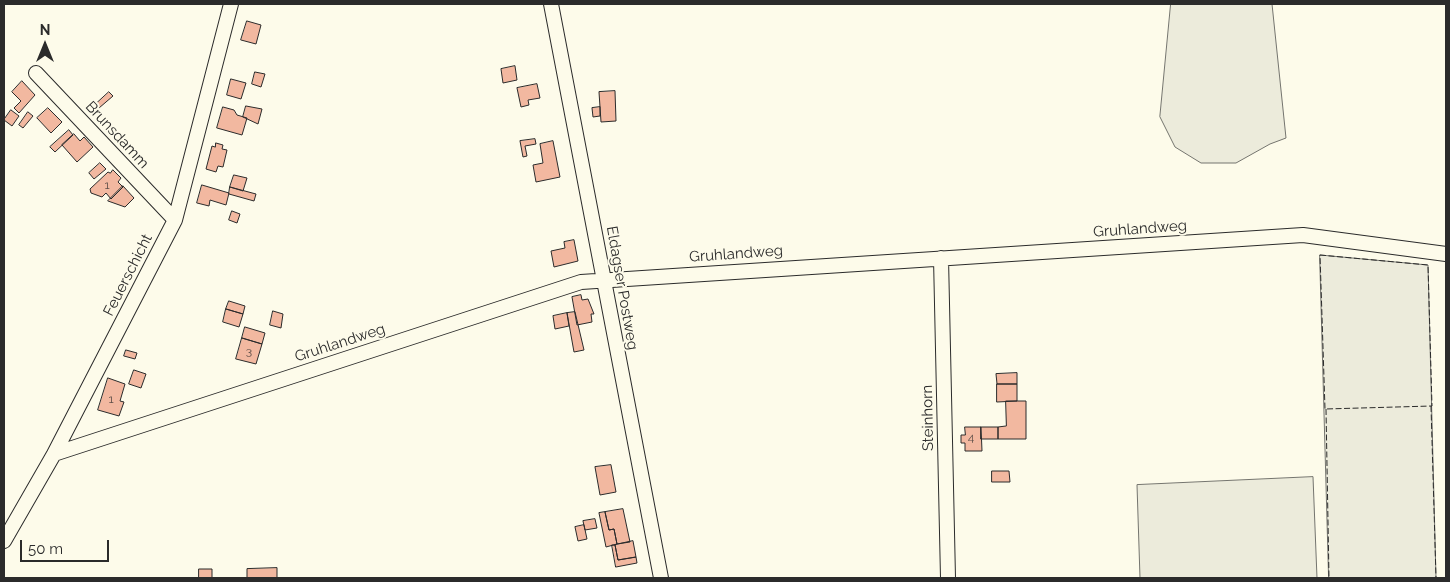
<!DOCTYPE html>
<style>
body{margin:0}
#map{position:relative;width:1450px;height:582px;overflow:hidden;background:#fdfbea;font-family:Raleway,sans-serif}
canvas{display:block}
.frame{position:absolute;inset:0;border:5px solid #2b2b2b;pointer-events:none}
.north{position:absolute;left:20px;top:20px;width:50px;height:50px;-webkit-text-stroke:4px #fdfbea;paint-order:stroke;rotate:0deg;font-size:14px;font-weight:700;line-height:20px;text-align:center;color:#2b2b2b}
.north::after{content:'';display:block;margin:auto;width:18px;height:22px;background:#2b2b2b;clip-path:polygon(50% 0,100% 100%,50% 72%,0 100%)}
.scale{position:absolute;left:20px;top:540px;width:89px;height:22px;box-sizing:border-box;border:2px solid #2b2b2b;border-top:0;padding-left:6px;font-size:15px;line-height:18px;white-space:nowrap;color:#2b2b2b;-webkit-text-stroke:4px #fdfbea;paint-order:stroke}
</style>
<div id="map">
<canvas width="1450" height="582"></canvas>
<div class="frame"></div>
<div class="north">N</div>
<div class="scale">50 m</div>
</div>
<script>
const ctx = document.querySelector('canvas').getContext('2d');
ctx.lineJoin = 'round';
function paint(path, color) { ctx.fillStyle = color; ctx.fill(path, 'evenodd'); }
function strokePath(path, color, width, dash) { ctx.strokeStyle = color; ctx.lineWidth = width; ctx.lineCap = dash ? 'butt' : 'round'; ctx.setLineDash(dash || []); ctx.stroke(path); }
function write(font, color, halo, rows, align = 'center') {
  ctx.font = font + ' Raleway,sans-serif'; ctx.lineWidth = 4; ctx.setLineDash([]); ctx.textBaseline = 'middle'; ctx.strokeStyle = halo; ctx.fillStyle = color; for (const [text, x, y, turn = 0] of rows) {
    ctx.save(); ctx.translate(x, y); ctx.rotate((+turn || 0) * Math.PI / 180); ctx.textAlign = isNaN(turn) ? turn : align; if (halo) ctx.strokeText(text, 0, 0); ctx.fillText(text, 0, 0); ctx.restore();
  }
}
const green = new Path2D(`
 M 1171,4 L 1272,4 L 1286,138 L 1270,144 L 1236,163 L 1201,163 L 1175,147 L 1160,117 Z
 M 1320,255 L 1428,265 L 1436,578 L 1329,578 Z
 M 1313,477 L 1317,578 L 1140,578 L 1137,485 Z`);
paint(green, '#ecebdb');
strokePath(green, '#74746e', 1);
const building = new Path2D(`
 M 247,21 L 261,25 L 256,44 L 241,40 Z
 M 515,66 L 517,80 L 503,83 L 501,69 Z
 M 255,72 L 265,74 L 261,87 L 252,84 Z
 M 231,79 L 246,83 L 241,99 L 227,95 Z
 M 22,81 L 35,95 L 19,113 L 14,108 L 21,101 L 12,92 Z
 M 537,84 L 540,98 L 528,100 L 529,105 L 521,107 L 517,88 Z
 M 615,91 L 616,121 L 601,122 L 599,92 Z
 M 109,92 L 113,96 L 99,108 L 96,104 Z
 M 246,106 L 262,109 L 258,124 L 243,117 Z
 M 223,107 L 234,110 L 237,115 L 247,118 L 242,135 L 217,128 Z
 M 600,107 L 600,116 L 593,117 L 592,108 Z
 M 48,108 L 62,122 L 51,133 L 37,118 Z
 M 11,110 L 19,116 L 12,126 L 4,120 Z
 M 28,112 L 33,116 L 23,128 L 19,125 Z
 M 69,130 L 73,135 L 55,152 L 50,147 Z
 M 74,134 L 80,141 L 84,137 L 93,147 L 77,162 L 62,145 Z
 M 535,139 L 536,144 L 525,146 L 527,156 L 523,157 L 520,141 Z
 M 553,141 L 560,177 L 536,182 L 533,165 L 543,163 L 540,144 Z
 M 216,143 L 223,145 L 222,149 L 227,150 L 223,167 L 218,166 L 216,172 L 206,169 L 212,146 L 215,147 Z
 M 100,163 L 106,169 L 94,179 L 89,173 Z
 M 113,170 L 121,178 L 118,182 L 123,187 L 111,199 L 106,193 L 102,197 L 91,193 L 90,189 L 108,172 L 110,173 Z
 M 234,175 L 247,178 L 243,191 L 230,187 Z
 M 202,185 L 229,193 L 226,205 L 210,200 L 209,206 L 197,203 Z
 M 123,186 L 134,198 L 125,207 L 108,201 Z
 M 230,187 L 256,194 L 254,201 L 229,194 Z
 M 232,211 L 240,214 L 237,223 L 229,220 Z
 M 574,240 L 578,261 L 554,267 L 551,251 L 565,248 L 564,242 Z
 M 581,295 L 582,300 L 588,299 L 594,314 L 591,314 L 592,322 L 577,325 L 572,297 Z
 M 229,301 L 245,306 L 243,314 L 226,309 Z
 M 226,309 L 243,314 L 239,327 L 223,322 Z
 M 273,311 L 283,314 L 281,328 L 270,325 Z
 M 575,312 L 584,350 L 574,352 L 567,313 Z
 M 567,313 L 569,326 L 555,329 L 553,316 Z
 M 245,327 L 265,333 L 262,344 L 242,338 Z
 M 242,338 L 262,344 L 256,364 L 236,359 Z
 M 126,350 L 137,353 L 135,359 L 124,356 Z
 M 134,370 L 146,374 L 141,388 L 129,384 Z
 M 1017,373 L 1017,384 L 997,384 L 996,374 Z
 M 108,378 L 125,384 L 120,401 L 124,402 L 119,416 L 98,410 Z
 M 997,384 L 1017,384 L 1017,401 L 997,402 Z
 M 1006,401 L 1026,401 L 1026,439 L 998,439 L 998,427 L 1006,426 Z
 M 965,427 L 981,427 L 982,451 L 965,451 L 965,443 L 961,443 L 961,435 L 965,435 Z
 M 981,427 L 998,427 L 998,439 L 981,439 Z
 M 611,465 L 616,492 L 600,495 L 595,467 Z
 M 992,471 L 1009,471 L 1010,482 L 992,482 Z
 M 623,509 L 630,542 L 617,544 L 614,529 L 609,530 L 605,512 Z
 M 605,512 L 609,530 L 614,529 L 617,544 L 606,547 L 599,513 Z
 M 595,519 L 597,528 L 585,530 L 583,521 Z
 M 584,525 L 587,539 L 578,541 L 575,527 Z
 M 633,541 L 636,557 L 618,560 L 615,545 Z
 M 612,545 L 615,545 L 618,560 L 636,557 L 637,563 L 616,567 Z
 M 277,568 L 277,578 L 247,578 L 247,569 Z
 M 199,569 L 212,569 L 212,578 L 199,578 Z`);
paint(building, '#f2b8a0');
strokePath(building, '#2b2b2b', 1);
const minor = new Path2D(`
 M 551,4 L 661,578
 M 36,73 L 175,220
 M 941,258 L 948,578
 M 54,454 L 581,282 L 1303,235 L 1446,254
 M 4,541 L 54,454 L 175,220 L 231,4`);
strokePath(minor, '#2b2b2b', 16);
strokePath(minor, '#fdfbea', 14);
strokePath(new Path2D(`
 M 1320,255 L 1428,265 L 1432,406 L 1325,409 Z
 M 1431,406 L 1436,578
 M 1326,409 L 1329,578`), '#2b2b2b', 1, [6, 2.5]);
write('12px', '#5d4e48', null, [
 ["1",107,185],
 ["3",249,351],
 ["1",111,399],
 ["4",971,437]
]);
write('15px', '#2b2b2b', '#fdfbea', [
 ["Brunsdamm",117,135,47],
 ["Gruhlandweg",1140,229,-4],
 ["Gruhlandweg",736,254,-4],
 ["Feuerschicht",128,275,-63],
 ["Eldagser Postweg",622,288,80],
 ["Gruhlandweg",340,343,-18],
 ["Steinhorn",928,418,-91]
]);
</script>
